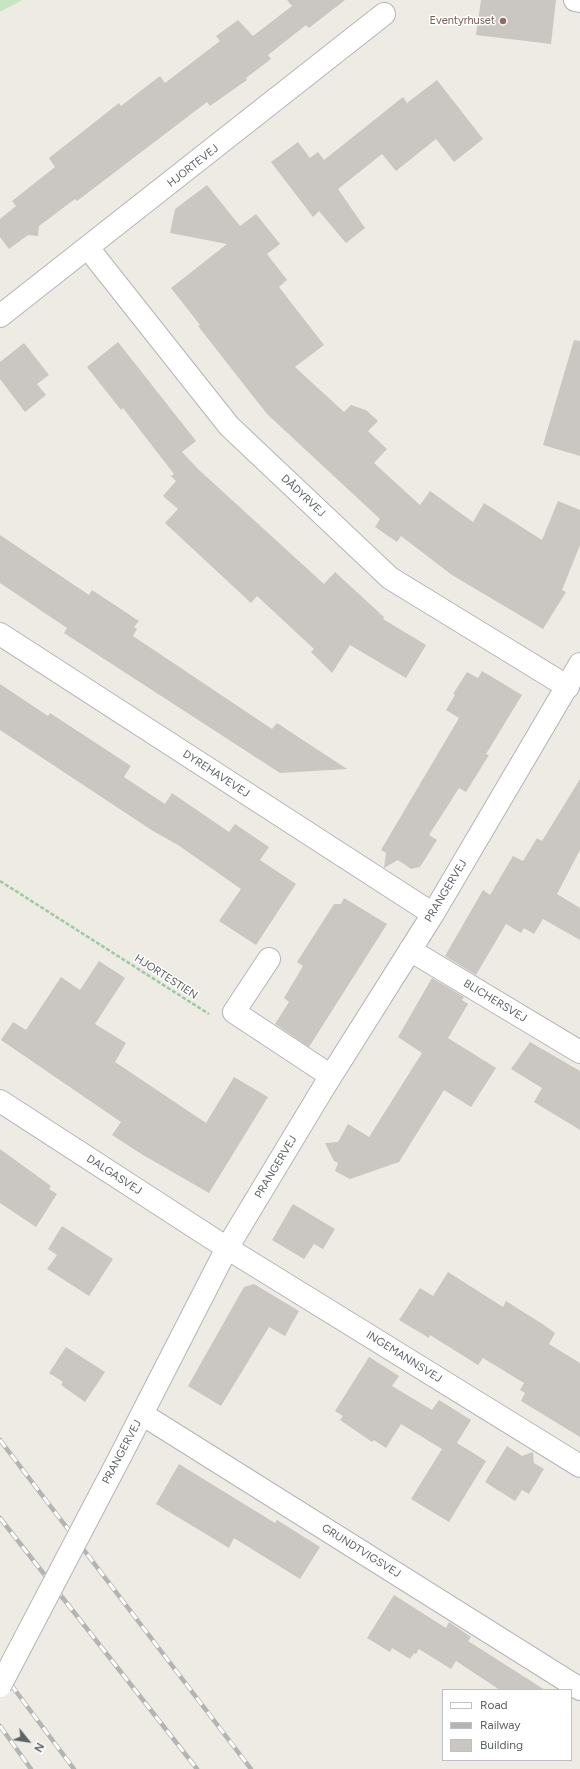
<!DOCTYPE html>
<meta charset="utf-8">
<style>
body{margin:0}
#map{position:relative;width:580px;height:1769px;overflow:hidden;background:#eeebe4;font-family:Figtree,sans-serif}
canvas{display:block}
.legend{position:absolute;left:442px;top:1689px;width:130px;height:72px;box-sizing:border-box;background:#fff;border:1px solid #bec0c1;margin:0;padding:5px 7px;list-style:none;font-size:12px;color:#5c6164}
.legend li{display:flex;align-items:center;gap:8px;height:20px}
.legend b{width:20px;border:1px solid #bec0c1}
.north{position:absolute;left:8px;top:1721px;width:40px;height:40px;-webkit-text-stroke:3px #fff;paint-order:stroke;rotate:120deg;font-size:11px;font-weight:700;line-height:16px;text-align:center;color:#5c6164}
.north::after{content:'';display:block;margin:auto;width:14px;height:18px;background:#5c6164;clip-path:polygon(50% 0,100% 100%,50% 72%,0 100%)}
</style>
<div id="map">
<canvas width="580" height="1769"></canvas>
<ul class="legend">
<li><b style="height:5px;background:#fff"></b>Road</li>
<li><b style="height:5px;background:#b3b4b4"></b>Railway</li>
<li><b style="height:11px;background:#cac6c1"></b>Building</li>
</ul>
<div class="north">N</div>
</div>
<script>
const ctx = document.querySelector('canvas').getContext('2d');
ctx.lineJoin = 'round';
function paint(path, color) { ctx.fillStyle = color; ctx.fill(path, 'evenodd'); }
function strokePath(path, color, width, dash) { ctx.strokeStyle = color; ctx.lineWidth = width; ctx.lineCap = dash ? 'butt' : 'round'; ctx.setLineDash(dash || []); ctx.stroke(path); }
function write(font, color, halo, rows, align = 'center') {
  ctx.font = font + ' Figtree,sans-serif'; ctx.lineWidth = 3; ctx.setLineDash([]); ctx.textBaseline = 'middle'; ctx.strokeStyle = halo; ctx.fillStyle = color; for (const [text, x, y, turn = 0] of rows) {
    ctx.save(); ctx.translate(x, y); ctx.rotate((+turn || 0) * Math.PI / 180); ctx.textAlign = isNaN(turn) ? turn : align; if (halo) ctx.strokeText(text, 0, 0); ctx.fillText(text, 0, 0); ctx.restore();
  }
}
paint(new Path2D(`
 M 0,0 L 22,0 L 0,12 Z`), '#c5e6c0');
paint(new Path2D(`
 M 287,0 L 345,0 L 309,28 L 306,25 L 268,55 L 271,59 L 246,78 L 247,80 L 210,106 L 207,102 L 77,201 L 75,199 L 39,226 L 38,236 L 28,235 L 9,249 L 0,237 L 0,219 L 16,206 L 12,201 L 55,167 L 49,158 L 119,103 L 121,106 L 160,76 L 165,83 L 220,41 L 216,36 L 238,20 L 253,36 L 292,6 Z
 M 481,0 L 556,0 L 551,44 L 476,35 Z
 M 437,80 L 483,139 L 454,162 L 436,139 L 396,171 L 382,154 L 338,189 L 365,228 L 346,243 L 319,211 L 313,217 L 271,162 L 298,142 L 310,158 L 318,152 L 324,160 L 403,97 L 407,103 Z
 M 207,185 L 240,226 L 256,214 L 280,244 L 267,254 L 287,280 L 279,287 L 324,345 L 295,367 L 344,412 L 351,405 L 366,410 L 378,421 L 368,431 L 387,449 L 374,463 L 420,505 L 430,491 L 473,522 L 484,503 L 542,540 L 558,501 L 580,510 L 580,545 L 562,590 L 566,592 L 543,629 L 452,575 L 401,536 L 397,542 L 375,527 L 380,519 L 267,414 L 198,326 L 200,325 L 171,288 L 227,244 L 170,233 L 175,209 Z
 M 574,340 L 580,341 L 580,456 L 543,445 Z
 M 118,342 L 196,441 L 182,452 L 198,469 L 324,584 L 335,572 L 384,617 L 383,619 L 426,645 L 406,678 L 350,645 L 332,673 L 311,652 L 314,649 L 257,596 L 251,603 L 165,523 L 178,509 L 163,496 L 176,481 L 171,476 L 174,474 L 123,408 L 121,410 L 87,367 Z
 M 24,343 L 49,375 L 37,384 L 46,395 L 25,412 L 0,379 L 0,362 Z
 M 0,535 L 89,595 L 92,590 L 139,621 L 134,627 L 137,629 L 133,636 L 272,729 L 277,723 L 347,769 L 280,773 L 64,633 L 67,628 L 0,583 Z
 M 482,671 L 522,695 L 486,754 L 489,755 L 466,792 L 459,788 L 429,835 L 437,840 L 420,867 L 411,869 L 398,860 L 384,868 L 386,853 L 381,850 L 459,718 L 446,710 L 455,695 L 453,694 L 467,672 L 478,678 Z
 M 0,684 L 48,716 L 50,713 L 131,766 L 124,777 L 165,804 L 172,793 L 229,832 L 235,824 L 269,847 L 260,860 L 296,884 L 256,945 L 219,921 L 241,889 L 178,845 L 153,831 L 0,730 Z
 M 580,779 L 580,850 L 557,894 L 580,908 L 580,940 L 543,919 L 534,934 L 524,928 L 521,933 L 506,924 L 476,975 L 445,956 L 483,890 L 490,895 L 513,856 L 523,861 L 537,838 L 542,841 Z
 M 344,898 L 387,924 L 309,1047 L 275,1024 L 289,1002 L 284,998 L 303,966 L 297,962 L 334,904 L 341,904 Z
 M 99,961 L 125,978 L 95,1024 L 126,1043 L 115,1062 L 206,1123 L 234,1077 L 268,1097 L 209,1193 L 143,1155 L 112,1135 L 121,1122 L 1,1040 L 13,1022 L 26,1030 L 61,977 L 80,990 Z
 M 432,978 L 464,997 L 462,1000 L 468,1004 L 448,1038 L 496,1068 L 471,1107 L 444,1090 L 399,1162 L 350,1179 L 335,1171 L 338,1163 L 334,1161 L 325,1143 L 338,1142 L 348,1124 L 369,1137 L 422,1053 L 398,1037 Z
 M 530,1042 L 580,1071 L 580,1130 L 534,1102 L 542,1088 L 511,1069 Z
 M 0,1149 L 51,1186 L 49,1189 L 57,1194 L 36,1227 L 0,1203 Z
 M 293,1204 L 335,1229 L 323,1249 L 314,1244 L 304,1259 L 272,1240 Z
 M 62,1226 L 113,1259 L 89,1296 L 47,1269 L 57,1255 L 48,1249 Z
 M 448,1272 L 503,1307 L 506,1301 L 544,1325 L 555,1333 L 549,1344 L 580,1363 L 580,1437 L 521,1401 L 525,1393 L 520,1390 L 524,1383 L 483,1358 L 478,1365 L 430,1335 L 429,1338 L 399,1320 L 420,1288 L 433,1296 Z
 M 254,1284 L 299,1311 L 285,1336 L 269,1327 L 221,1406 L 188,1386 L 244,1287 Z
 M 66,1347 L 105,1372 L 85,1402 L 61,1385 L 63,1382 L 49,1373 Z
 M 369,1357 L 399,1376 L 392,1386 L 432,1410 L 439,1400 L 471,1420 L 457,1443 L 486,1461 L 449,1522 L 411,1499 L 442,1449 L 401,1424 L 386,1448 L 374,1440 L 372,1442 L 340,1420 L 343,1416 L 335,1411 Z
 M 507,1446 L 522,1456 L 533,1452 L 534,1463 L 544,1469 L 529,1494 L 522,1490 L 515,1501 L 485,1482 Z
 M 179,1464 L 275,1523 L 277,1520 L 320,1547 L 300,1579 L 234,1538 L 229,1548 L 156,1504 Z
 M 394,1595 L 446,1628 L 449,1622 L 471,1637 L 468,1641 L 545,1690 L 500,1690 L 456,1661 L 451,1669 L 419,1649 L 416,1654 L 414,1653 L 410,1659 L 392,1648 L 390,1652 L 367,1638 Z`), '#cac6c1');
const minor = new Path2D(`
 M 575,0 L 580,1
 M 88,248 L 229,426 L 390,578 L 568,687
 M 0,316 L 384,14
 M 0,634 L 433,914
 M 410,950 L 580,1052
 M 269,959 L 234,1012 L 331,1076
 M 0,1101 L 227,1248 L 580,1466
 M 142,1414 L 580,1689
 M 121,1455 L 227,1248 L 324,1087 L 433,914 L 580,664`);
strokePath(minor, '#b1b5b9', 24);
strokePath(new Path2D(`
 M 0,881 L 209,1014`), '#9bcaa2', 2.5, [4, 2]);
strokePath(minor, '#fff', 22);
const rail = new Path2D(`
 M 0,1440 L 251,1769
 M 0,1518 L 197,1769
 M 0,1670 L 74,1769
 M 0,1726 L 31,1769`);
strokePath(rail, '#b3b4b4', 4.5);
strokePath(rail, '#fff', 3, [9]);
const minorBridge = new Path2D(`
 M 0,1686 L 121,1455`);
strokePath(minorBridge, '#b1b5b9', 24, []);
strokePath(minorBridge, '#fff', 22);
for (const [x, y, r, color] of [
 [503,21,4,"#8d6e63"]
]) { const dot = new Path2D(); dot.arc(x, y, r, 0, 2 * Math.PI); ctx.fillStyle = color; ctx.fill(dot); strokePath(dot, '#fff', 1.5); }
write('11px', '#785e54', '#fff', [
 ["Eventyrhuset",495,21]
], 'right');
write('11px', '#5c6164', '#fff', [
 ["HJORTEVEJ",193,166,-38],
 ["DÅDYRVEJ",303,496,43],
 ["DYREHAVEVEJ",216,774,33],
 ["PRANGERVEJ",446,891,-59],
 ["HJORTESTIEN",166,977,33],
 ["BLICHERSVEJ",495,1001,31],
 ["PRANGERVEJ",276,1167,-59],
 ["DALGASVEJ",114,1175,33],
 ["INGEMANNSVEJ",404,1357,32],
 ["PRANGERVEJ",122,1452,-62],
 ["GRUNDTVIGSVEJ",361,1551,32]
]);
</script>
